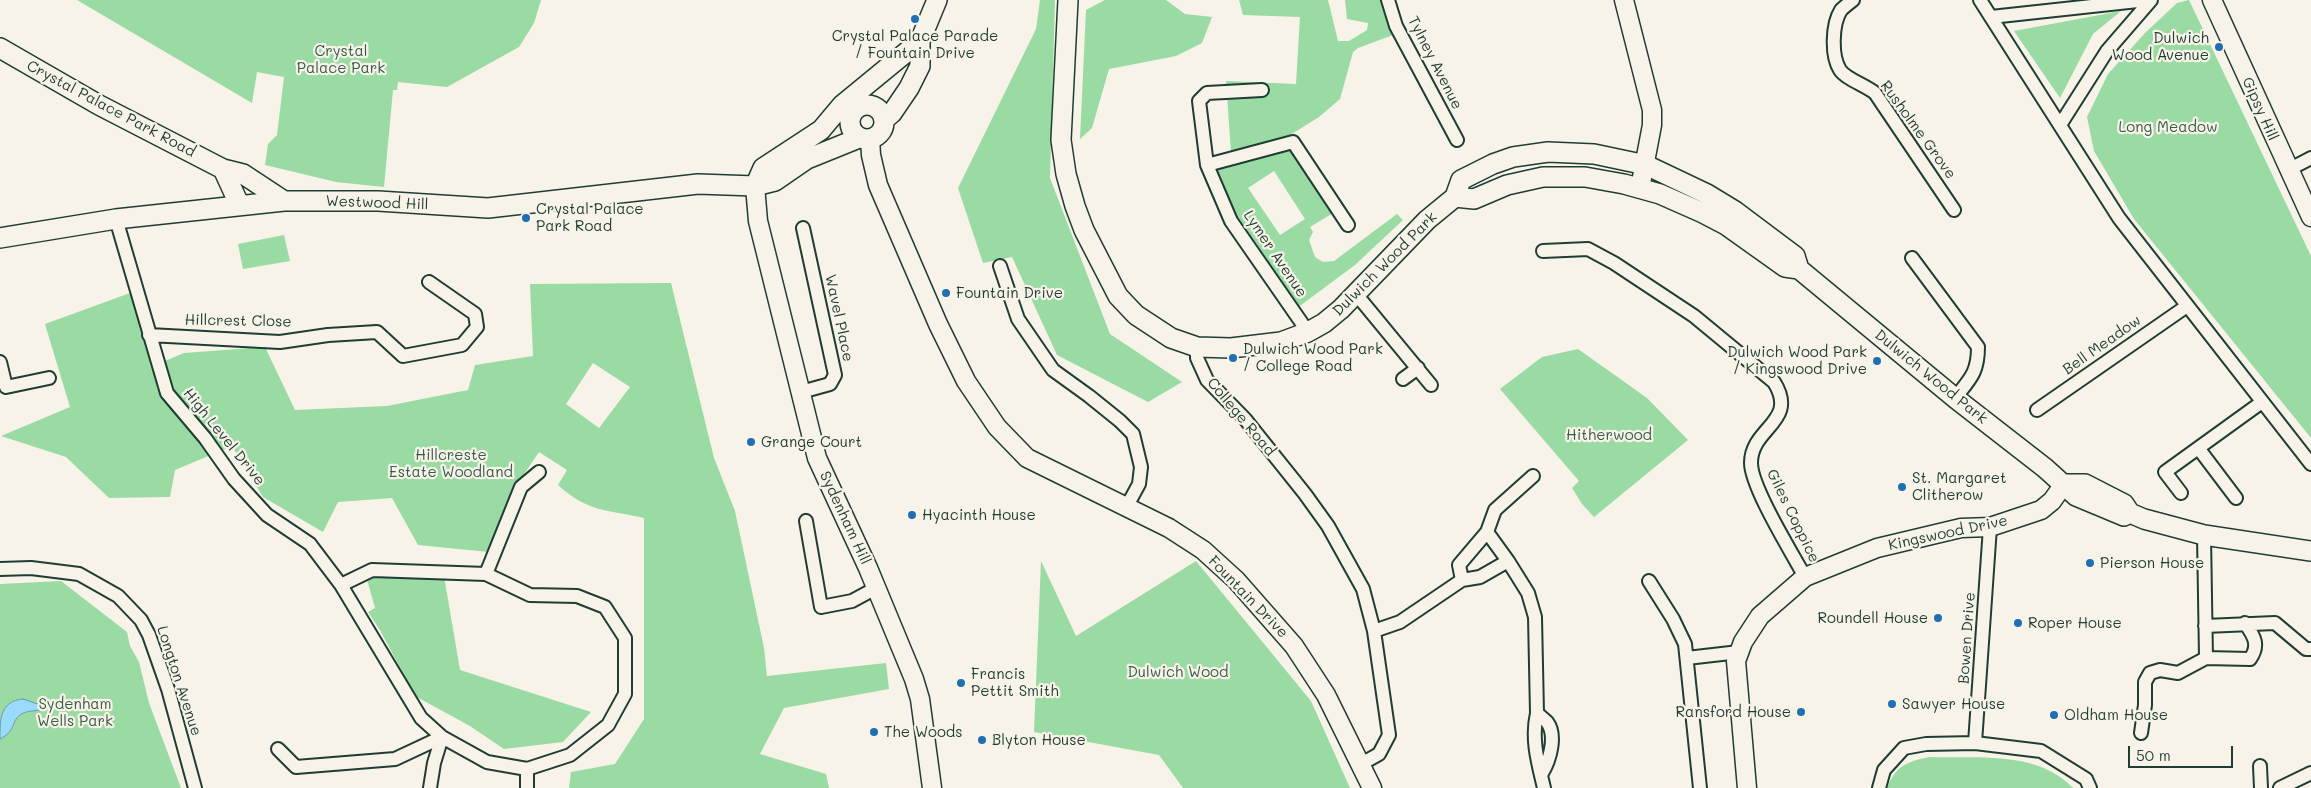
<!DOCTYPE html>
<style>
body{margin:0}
#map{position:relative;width:2311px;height:788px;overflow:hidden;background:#f7f3e8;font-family:Mali,sans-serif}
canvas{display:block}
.scale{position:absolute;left:2128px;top:746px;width:105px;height:22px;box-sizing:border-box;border:2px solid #1f3d34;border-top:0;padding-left:6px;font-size:15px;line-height:18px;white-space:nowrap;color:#1f3d34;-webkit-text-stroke:4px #f7f3e8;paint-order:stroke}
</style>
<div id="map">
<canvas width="2311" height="788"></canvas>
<div class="scale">50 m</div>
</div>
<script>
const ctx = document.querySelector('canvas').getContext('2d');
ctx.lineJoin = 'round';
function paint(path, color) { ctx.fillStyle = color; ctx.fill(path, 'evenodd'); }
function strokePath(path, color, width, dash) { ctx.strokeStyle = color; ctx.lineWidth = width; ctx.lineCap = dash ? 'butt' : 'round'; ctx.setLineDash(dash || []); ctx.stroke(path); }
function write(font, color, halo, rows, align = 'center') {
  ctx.font = font + ' Mali,sans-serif'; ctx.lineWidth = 4.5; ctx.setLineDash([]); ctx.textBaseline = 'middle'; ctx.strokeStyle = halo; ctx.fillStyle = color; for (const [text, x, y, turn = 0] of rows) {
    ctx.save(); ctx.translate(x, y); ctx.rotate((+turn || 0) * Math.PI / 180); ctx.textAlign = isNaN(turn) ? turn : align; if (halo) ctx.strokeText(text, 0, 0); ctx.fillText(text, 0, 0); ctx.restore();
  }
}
paint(new Path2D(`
 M 77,0 L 541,0 L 534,23 L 519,47 L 447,87 L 398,82 L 397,90 L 393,90 L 384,187 L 336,182 L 265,165 L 268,144 L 277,135 L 284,77 L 257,72 L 252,103 Z
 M 1040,0 L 1055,0 L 1050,178 L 1110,334 L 1182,382 L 1148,402 L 1057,355 L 1012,257 L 983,263 L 958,188 L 1036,29 Z
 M 1105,0 L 1166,0 L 1185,14 L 1212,17 L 1202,43 L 1176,56 L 1109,69 L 1092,128 L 1080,139 L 1086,10 Z
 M 1239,0 L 1328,0 L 1338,41 L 1349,41 L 1367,30 L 1368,23 L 1347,19 L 1345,0 L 1385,0 L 1393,35 L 1358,48 L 1353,52 L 1340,99 L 1319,117 L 1290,135 L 1231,152 L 1226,81 L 1296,84 L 1300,17 L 1243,15 Z
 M 2189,0 L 2311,256 L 2311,438 L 2134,219 L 2094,151 L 2087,117 L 2108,74 L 2145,33 L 2177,3 Z
 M 2121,11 L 2093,34 L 2060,98 L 2014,31 Z
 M 1293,142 L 1338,210 L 1310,227 L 1313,232 L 1309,240 L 1315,257 L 1323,262 L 1334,261 L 1397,214 L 1403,220 L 1355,265 L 1293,311 L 1231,221 L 1207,165 ZM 1274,171 L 1305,219 L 1280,235 L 1248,188 Z
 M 284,235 L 290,261 L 243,269 L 238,244 Z
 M 671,283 L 714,458 L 735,511 L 764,648 L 767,676 L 886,663 L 889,689 L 784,708 L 760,754 L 826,774 L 829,788 L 569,788 L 571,772 L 615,764 L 644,719 L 644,518 C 606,509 589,513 558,485 L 567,470 L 539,452 L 518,483 L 489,552 L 418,545 L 392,498 L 338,502 L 323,532 L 263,497 L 232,446 L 175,470 L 170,497 L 109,498 L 66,457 L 1,436 L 70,407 L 45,324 L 130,293 L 153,366 L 184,353 L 265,347 L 295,410 L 387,406 L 468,390 L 475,365 L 533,356 L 530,284 ZM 593,363 L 630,387 L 599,428 L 566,404 Z
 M 1578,349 L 1647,398 L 1688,440 L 1594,517 L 1582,504 L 1572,488 L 1579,481 L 1500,389 L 1542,357 Z
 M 1041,561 L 1076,636 L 1196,561 L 1311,701 L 1350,788 L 1183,788 L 1159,755 L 1034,732 Z
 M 364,569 L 444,576 L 460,670 L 591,712 L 563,742 L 504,749 L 470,726 L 415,696 L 380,630 L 368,612 L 375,608 Z
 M 61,581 L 127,632 L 130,646 L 139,662 L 149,703 L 181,788 L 0,788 L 0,584 Z
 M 1929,757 C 1976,759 2037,750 2073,788 L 1887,788 C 1896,766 1906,762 1929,757 Z`), '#9adaa3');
const water = new Path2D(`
 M 23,699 L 46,707 C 37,713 28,709 20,715 C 11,722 16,731 0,739 C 0,719 0,701 23,699 Z`);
paint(water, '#9adbfc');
strokePath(water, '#699cac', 1);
const street = new Path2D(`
 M 1388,0 L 1396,26 L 1457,140
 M 1853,0 C 1849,3 1844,7 1841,10 C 1832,24 1831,56 1840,70 C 1846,79 1865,85 1875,93 L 1954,210
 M 1980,0 L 2119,218 L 2311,464
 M 1991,17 L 2147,0
 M 1262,90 L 1207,93 L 1199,101 L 1207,165 L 1231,221 L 1308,332
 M 2060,125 L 2107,51 L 2151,0
 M 1207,165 L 1293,142 L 1348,225
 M 2288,170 L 2311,158
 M 116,219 L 167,393 L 205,438 L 234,479 L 267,515 L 310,544 L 341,585 L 421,718 L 442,737 L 487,762 L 527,769 L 570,755 L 608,725 L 625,694 L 625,638 L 605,607 L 577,596 L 530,595 L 486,574 L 372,570 L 341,585
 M 1543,251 L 1588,249 L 1614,263 L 1694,316 L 1774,382 C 1799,422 1751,427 1751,463 C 1751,487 1792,553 1805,577
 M 1912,258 L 1978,347 C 1978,373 1970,379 1955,398
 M 1000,266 L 1018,319 L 1053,370 L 1089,396 L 1120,421 L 1133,434 L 1141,467 L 1139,484 L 1127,506
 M 1356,294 L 1431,385
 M 149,335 L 280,342 L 328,335 L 377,332 L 403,356 L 462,345 L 477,327 L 475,314 L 429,282
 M 1197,347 L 1197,358 L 1207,380 L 1245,419 L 1305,494 L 1328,526 L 1363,589 L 1374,631 L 1389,735 L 1379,754 L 1361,764
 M 0,362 L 6,387 L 49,378
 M 1403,379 L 1418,368
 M 801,392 L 830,384 L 835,375 L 803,228
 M 2037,410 L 2187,306
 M 2199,449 L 2236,498
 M 2181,493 L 2165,472 L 2262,402
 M 806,521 L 821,607 L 852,601 L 876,588
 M 2204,535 L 2206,658 L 2250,659 C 2260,645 2254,636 2245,623
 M 1508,561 L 1528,593 L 1535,617 L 1537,713 C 1531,739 1538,763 1544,788
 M 0,569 L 31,568 L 79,574 L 118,596 L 141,620 L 149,635 L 168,689 L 195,788
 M 486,574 L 521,487 L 539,472
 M 1462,580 L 1459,565 L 1487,532
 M 1649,581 L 1673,619 L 1685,644 L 1700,788
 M 2205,626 L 2275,623 L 2306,649 L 2311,649
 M 1374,631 L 1400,622 L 1462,580 L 1480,577 L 1508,561 L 1487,532 L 1495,510 L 1533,476
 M 1687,658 L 1739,652
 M 1537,713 C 1540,716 1544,719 1547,722 C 1557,735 1550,760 1542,773
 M 2141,733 L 2145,705 L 2145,682 L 2150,673 L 2160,670 L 2178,673 L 2206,658
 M 1975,743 L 1990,527
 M 278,749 L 296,767 L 395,759 L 442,737
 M 2260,766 L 2261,788
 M 430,788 L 434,763 L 442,737
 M 527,788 L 527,769
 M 1879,788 L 1884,770 L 1904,748 L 1926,744 L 1975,743 L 2041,751 L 2086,779 L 2090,788
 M 2280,788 L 2311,773`);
const secondary = new Path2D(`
 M 1624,0 L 1652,110 L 1652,125 L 1640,188
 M 2212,0 L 2311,217
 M 870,139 L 871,155 L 878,185 L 938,324 L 966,381 L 997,427 L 1027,458 L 1169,528 L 1203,550 L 1236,580 L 1294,646 L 1326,695 L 1372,788
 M 755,186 L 758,221 L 817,458 L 868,568 L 914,679 L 920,699 L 932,788
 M 1747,788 L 1736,661 L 1743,642 L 1760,616 L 1805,577 L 1877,548 L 1961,528 L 1990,527 L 2041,510 L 2052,501 L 2064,484`);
const primary = new Path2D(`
 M 1068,0 L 1061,140 L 1066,174 L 1075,206 L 1084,230 L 1118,296 L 1136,315 L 1171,338 L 1197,347 L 1231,348 L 1281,342 L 1308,332 L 1324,323 L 1341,309 L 1427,220 L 1455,197 L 1461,180 L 1493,164 L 1513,157 L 1548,152 L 1594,154 L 1646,165 L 1707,194 L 1735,211 L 1795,256 L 1799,269
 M 0,48 L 99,105 L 223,169 L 243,174 L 284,201
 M850 122a17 17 0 1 1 34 0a17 17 0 1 1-34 0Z
 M 885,119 L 892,113 L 909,88 L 920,66 L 920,41 L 937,0
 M 223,169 L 239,204
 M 755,186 L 763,168 L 821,130 L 842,105 L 920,41
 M 1455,197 L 1474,199 L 1507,185 L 1543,177 L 1585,177 L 1624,184 L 1660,194 L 1703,213 L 1726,225 L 1785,267 L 1799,269 L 1955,398 L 2045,468 L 2076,496 L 2124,516 L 2130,513
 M 0,238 L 116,219 L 284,201 L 378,201 L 488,208 L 698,184 L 755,186 L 775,181 L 807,159 L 859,138
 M 2064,484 L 2085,484 L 2124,504 L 2130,513 L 2144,519 L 2204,535 L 2311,551`);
strokePath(street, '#1f3d34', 16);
strokePath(secondary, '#1f3d34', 21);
strokePath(primary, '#1f3d34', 22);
strokePath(street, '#f7f3e8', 12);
strokePath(secondary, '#f7f3e8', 18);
strokePath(primary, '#f7f3e8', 19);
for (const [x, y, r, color] of [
 [915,19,5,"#1f6fb2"],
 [2219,47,5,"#1f6fb2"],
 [526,218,5,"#1f6fb2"],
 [946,293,5,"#1f6fb2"],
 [1233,358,5,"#1f6fb2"],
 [1877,361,5,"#1f6fb2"],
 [751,442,5,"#1f6fb2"],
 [1902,487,5,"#1f6fb2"],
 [912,515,5,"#1f6fb2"],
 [2090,563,5,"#1f6fb2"],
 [1938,618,5,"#1f6fb2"],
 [2018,623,5,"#1f6fb2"],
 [961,683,5,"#1f6fb2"],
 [1892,704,5,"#1f6fb2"],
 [1801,712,5,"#1f6fb2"],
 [2054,715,5,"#1f6fb2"],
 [874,732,5,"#1f6fb2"],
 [982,740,5,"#1f6fb2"]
]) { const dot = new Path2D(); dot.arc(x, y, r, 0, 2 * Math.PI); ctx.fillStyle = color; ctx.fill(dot); strokePath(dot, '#f7f3e8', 2); }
write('15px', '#1f3d34', '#f7f3e8', [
 ["Crystal Palace Parade",915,36,"center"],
 ["/ Fountain Drive",915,53,"center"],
 ["Dulwich",2209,38,"right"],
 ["Wood Avenue",2209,55,"right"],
 ["Crystal Palace",536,209],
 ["Park Road",536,226],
 ["Fountain Drive",956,293],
 ["Dulwich Wood Park",1243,349],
 ["/ College Road",1243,366],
 ["Dulwich Wood Park",1867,352,"right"],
 ["/ Kingswood Drive",1867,369,"right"],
 ["Grange Court",761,442],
 ["St. Margaret",1912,478],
 ["Clitherow",1912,495],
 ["Hyacinth House",922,515],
 ["Pierson House",2100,563],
 ["Roundell House",1928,618,"right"],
 ["Roper House",2028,623],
 ["Francis",971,674],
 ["Pettit Smith",971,691],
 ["Sawyer House",1902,704],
 ["Ransford House",1791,712,"right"],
 ["Oldham House",2064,715],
 ["The Woods",884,732],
 ["Blyton House",992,740]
], 'left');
write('15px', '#385c4a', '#f7f3e8', [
 ["Crystal",341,51],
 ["Palace Park",341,68],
 ["Long Meadow",2168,127],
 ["Hitherwood",1609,435],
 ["Hillcreste",451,455],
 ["Estate Woodland",451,472],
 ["Dulwich Wood",1178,672],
 ["Sydenham",75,704],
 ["Wells Park",75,721]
]);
write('15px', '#1f3d34', '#f7f3e8', [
 ["Tylney Avenue",1435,63,63],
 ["Crystal Palace Park Road",111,109,28],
 ["Gipsy Hill",2260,109,66],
 ["Rusholme Grove",1918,130,54],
 ["Westwood Hill",377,203,2],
 ["Lymer Avenue",1275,254,56],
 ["Dulwich Wood Park",1385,264,-45],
 ["Wavel Place",839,318,78],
 ["Hillcrest Close",238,321,1],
 ["Bell Meadow",2102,345,-35],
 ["Dulwich Wood Park",1931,377,39],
 ["College Road",1241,417,50],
 ["High Level Drive",224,437,51],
 ["Giles Coppice",1793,516,64],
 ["Sydenham Hill",845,518,65],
 ["Kingswood Drive",1948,533,-12],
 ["Fountain Drive",1248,597,46],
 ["Bowen Drive",1967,638,-86],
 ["Longton Avenue",179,681,72]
]);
</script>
